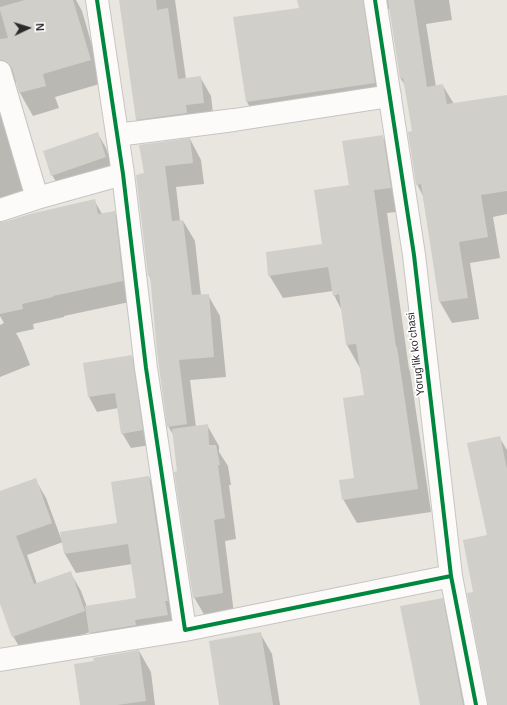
<!DOCTYPE html>
<meta charset="utf-8">
<style>
body{margin:0}
#map{position:relative;width:507px;height:705px;overflow:hidden;background:#e9e6df;font-family:Arial,sans-serif}
canvas{display:block}
.north{position:absolute;left:8px;top:8px;width:40px;height:40px;-webkit-text-stroke:3px #fff;paint-order:stroke;rotate:86deg;font-size:11px;font-weight:700;line-height:16px;text-align:center;color:#2a2a2a}
.north::after{content:'';display:block;margin:auto;width:14px;height:18px;background:#2a2a2a;clip-path:polygon(50% 0,100% 100%,50% 72%,0 100%)}
</style>
<div id="map">
<canvas width="507" height="705"></canvas>
<div class="north">N</div>
</div>
<script>
const ctx = document.querySelector('canvas').getContext('2d');
ctx.lineJoin = 'round';
function paint(path, color) { ctx.fillStyle = color; ctx.fill(path, 'evenodd'); }
function strokePath(path, color, width, dash) { ctx.strokeStyle = color; ctx.lineWidth = width; ctx.lineCap = dash ? 'butt' : 'round'; ctx.setLineDash(dash || []); ctx.stroke(path); }
function write(font, color, halo, rows, align = 'center') {
  ctx.font = font + ' Arial,sans-serif'; ctx.lineWidth = 3.5; ctx.setLineDash([]); ctx.textBaseline = 'middle'; ctx.strokeStyle = halo; ctx.fillStyle = color; for (const [text, x, y, turn = 0] of rows) {
    ctx.save(); ctx.translate(x, y); ctx.rotate((+turn || 0) * Math.PI / 180); ctx.textAlign = isNaN(turn) ? turn : align; if (halo) ctx.strokeText(text, 0, 0); ctx.fillText(text, 0, 0); ctx.restore();
  }
}
paint(new Path2D(`
 M 0,0 L 76,0 L 82,11 L 103,83 L 55,97 L 59,108 L 33,116 L 20,93 L 17,83 L 9,83 L 29,197 L 0,205 Z
 M 120,0 L 175,0 L 186,79 L 200,77 L 211,96 L 214,122 L 148,139 L 137,120 Z
 M 298,0 L 449,0 L 452,20 L 426,24 L 436,87 L 443,86 L 454,104 L 507,97 L 507,214 L 493,217 L 500,258 L 470,263 L 479,319 L 452,323 L 440,302 L 423,196 L 417,184 L 413,132 L 406,87 L 401,79 L 390,9 L 385,9 L 387,104 L 259,123 L 247,102 L 300,9 Z
 M 98,134 L 106,148 L 114,172 L 61,190 L 52,175 Z
 M 382,136 L 396,159 L 404,211 L 387,213 L 409,369 L 410,371 L 431,512 L 357,523 L 343,499 L 355,478 L 365,396 L 360,368 L 347,345 L 342,311 L 334,295 L 333,291 L 283,298 L 269,275 L 323,245 L 350,186 Z
 M 190,139 L 201,160 L 204,184 L 176,187 L 180,221 L 183,221 L 195,241 L 201,296 L 208,295 L 220,316 L 226,377 L 190,380 L 196,427 L 207,425 L 219,446 L 219,452 L 228,466 L 231,485 L 229,485 L 236,539 L 225,541 L 234,614 L 206,618 L 194,597 L 174,436 L 168,426 L 151,280 L 149,275 L 145,174 Z
 M 94,200 L 102,214 L 114,212 L 126,232 L 134,301 L 64,316 L 64,317 L 33,324 L 34,329 L 16,333 L 21,342 L 30,365 L 0,377 L 0,325 L 4,323 L 0,316 L 0,223 Z
 M 131,356 L 140,371 L 150,445 L 131,448 L 122,433 L 118,408 L 97,412 L 89,397 L 84,364 Z
 M 499,437 L 507,450 L 507,705 L 489,705 L 474,593 L 488,536 Z
 M 149,477 L 160,496 L 178,620 L 101,652 L 90,632 L 24,655 L 13,636 L 0,601 L 0,492 L 35,479 L 46,498 L 62,541 L 118,523 ZM 63,542 L 65,554 L 76,573 L 132,564 L 138,599 L 87,607 L 81,591 L 70,572 L 37,584 L 27,555 Z
 M 442,599 L 453,619 L 470,705 L 421,705 Z
 M 260,633 L 272,654 L 280,705 L 220,705 Z
 M 139,651 L 151,672 L 155,705 L 81,705 L 95,662 Z`), '#0003');
paint(new Path2D(`
 M 25,0 L 73,0 L 91,60 L 43,74 L 46,86 L 19,93 L 12,68 L 8,63 L 3,60 L 0,60 L 0,39 L 8,38 L 0,10 L 0,7 Z
 M 119,0 L 156,0 L 157,10 L 168,8 L 178,79 L 201,76 L 204,103 L 186,105 L 187,113 L 136,120 Z
 M 297,0 L 363,0 L 375,83 L 246,102 L 233,17 L 299,8 Z
 M 388,0 L 414,0 L 427,87 L 443,84 L 447,104 L 507,95 L 507,191 L 481,195 L 488,237 L 459,242 L 468,298 L 439,302 L 421,184 L 416,185 L 408,132 L 412,131 L 403,78 L 400,79 Z
 M 98,132 L 106,157 L 51,176 L 43,151 Z
 M 383,135 L 391,188 L 374,190 L 396,347 L 397,347 L 418,489 L 342,500 L 339,480 L 354,478 L 343,398 L 364,395 L 356,344 L 346,345 L 339,294 L 333,296 L 328,267 L 268,276 L 266,252 L 322,244 L 314,190 L 349,185 L 342,141 Z
 M 190,138 L 193,163 L 165,166 L 172,221 L 183,220 L 192,295 L 209,294 L 214,357 L 179,360 L 187,424 L 167,427 L 157,352 L 150,275 L 148,276 L 136,175 L 144,173 L 139,145 Z
 M 95,199 L 98,214 L 115,211 L 123,281 L 53,296 L 53,297 L 22,304 L 23,309 L 0,314 L 0,222 L 4,222 L 30,214 Z
 M 132,355 L 143,430 L 121,434 L 115,393 L 88,397 L 83,363 Z
 M 208,424 L 209,445 L 216,445 L 220,465 L 218,465 L 225,518 L 214,520 L 223,593 L 193,598 L 174,472 L 177,471 L 172,429 Z
 M 500,436 L 507,469 L 507,705 L 488,705 L 467,593 L 473,592 L 463,540 L 487,535 L 467,443 Z
 M 149,476 L 168,601 L 165,601 L 168,615 L 135,620 L 136,625 L 89,633 L 85,606 L 136,598 L 128,544 L 64,554 L 60,532 L 117,523 L 111,482 Z
 M 36,478 L 52,523 L 16,536 L 34,584 L 71,571 L 85,611 L 12,637 L 0,604 L 0,491 Z
 M 443,598 L 463,705 L 420,705 L 400,606 Z
 M 261,632 L 273,705 L 219,705 L 209,641 Z
 M 139,650 L 146,701 L 117,705 L 80,705 L 74,664 L 94,661 L 93,658 Z`), '#d1cfca');
const street = new Path2D(`
 M 97,0 L 123,174 L 146,368 L 185,630 L 451,576
 M 375,0 L 414,255 L 451,576 L 476,705
 M 0,72 L 37,198 L 123,174
 M 117,135 L 234,120 L 390,96
 M 0,210 L 37,198
 M 0,660 L 185,630`);
strokePath(street, '#c6c5c5', 24);
strokePath(street, '#fcfbfa', 22);
strokePath(new Path2D(`
 M 97,0 L 123,174 L 146,368 L 185,630 L 451,576
 M 375,0 L 414,255 L 451,576 L 476,705`), '#00873e', 4);
write('11px', '#2a2a2a', '#fff', [
 ["Yorugʻlik koʻchasi",416,354,-97]
]);
</script>
